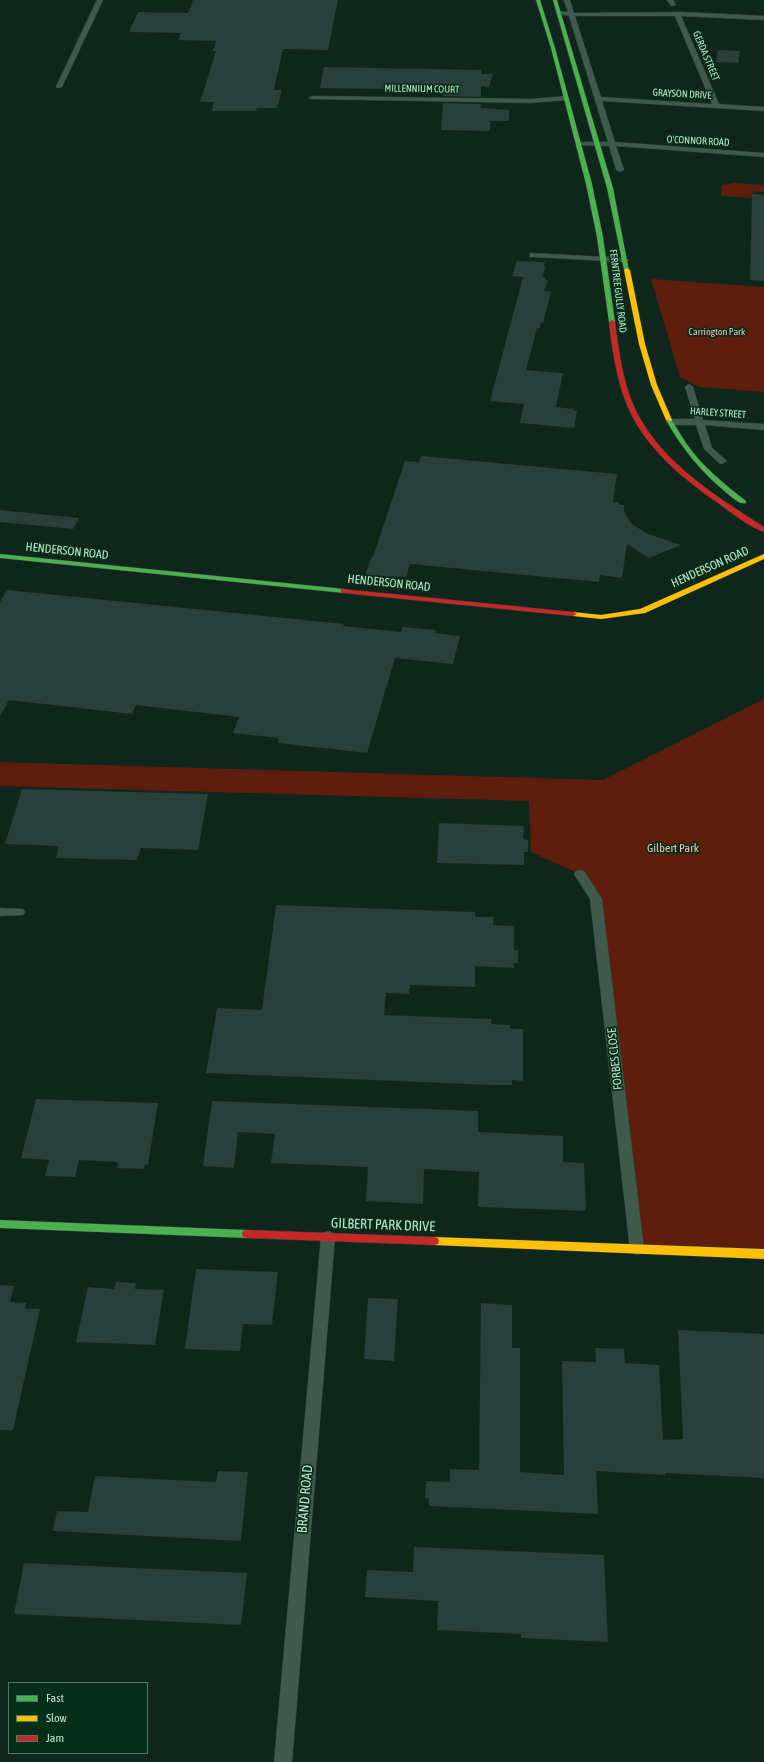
<!DOCTYPE html>
<style>
body{margin:0}
#map{position:relative;width:764px;height:1762px;overflow:hidden;background:#0f261a;font-family:"Asap Condensed",sans-serif}
canvas{display:block}
.legend{position:absolute;left:8px;top:1682px;width:140px;height:72px;box-sizing:border-box;background:#062f19;border:1px solid #50775f;margin:0;padding:5px 7px;list-style:none;font-size:12px;color:#bee2c9}
.legend li{display:flex;align-items:center;gap:8px;height:20px}
.legend b{width:20px;border:1px solid #50775f}
</style>
<div id="map">
<canvas width="764" height="1762"></canvas>
<ul class="legend">
<li><b style="height:5px;background:#4caf50"></b>Fast</li>
<li><b style="height:5px;background:#ffc107"></b>Slow</li>
<li><b style="height:5px;background:#c62828"></b>Jam</li>
</ul>
</div>
<script>
const ctx = document.querySelector('canvas').getContext('2d');
ctx.lineJoin = 'round';
function paint(path, color) { ctx.fillStyle = color; ctx.fill(path, 'evenodd'); }
function strokePath(path, color, width, dash) { ctx.strokeStyle = color; ctx.lineWidth = width; ctx.lineCap = dash ? 'butt' : 'round'; ctx.setLineDash(dash || []); ctx.stroke(path); }
function write(font, color, halo, rows, align = 'center') {
  ctx.font = font + ' "Asap Condensed",sans-serif'; ctx.lineWidth = 3.5; ctx.setLineDash([]); ctx.textBaseline = 'middle'; ctx.strokeStyle = halo; ctx.fillStyle = color; for (const [text, x, y, turn = 0] of rows) {
    ctx.save(); ctx.translate(x, y); ctx.rotate((+turn || 0) * Math.PI / 180); ctx.textAlign = isNaN(turn) ? turn : align; if (halo) ctx.strokeText(text, 0, 0); ctx.fillText(text, 0, 0); ctx.restore();
  }
}
paint(new Path2D(`
 M 734,183 L 764,185 L 764,192 L 753,191 L 752,198 L 721,196 L 722,185 Z
 M 651,279 L 764,287 L 764,392 L 699,387 L 680,377 Z
 M 764,699 L 764,1254 L 637,1249 L 596,899 L 580,874 L 531,852 L 529,801 L 0,786 L 0,762 L 603,780 Z`), '#5d1e0d');
paint(new Path2D(`
 M 193,0 L 338,0 L 328,50 L 283,49 L 274,90 L 282,90 L 277,108 L 257,108 L 256,111 L 212,111 L 214,102 L 200,102 L 216,51 L 213,51 L 216,41 L 178,40 L 181,33 L 129,32 L 138,12 L 188,13 Z
 M 718,50 L 740,51 L 738,63 L 716,62 Z
 M 324,67 L 481,70 L 481,74 L 493,74 L 489,87 L 481,86 L 481,97 L 443,96 L 444,90 L 320,88 Z
 M 443,103 L 481,104 L 480,108 L 509,110 L 509,121 L 490,121 L 490,131 L 441,130 Z
 M 752,194 L 764,195 L 764,281 L 750,280 Z
 M 517,261 L 545,262 L 544,266 L 546,266 L 542,277 L 546,278 L 545,280 L 548,280 L 544,291 L 551,292 L 543,323 L 541,323 L 540,328 L 537,328 L 526,370 L 563,373 L 556,407 L 574,409 L 573,411 L 577,411 L 574,428 L 520,423 L 524,404 L 490,401 L 523,277 L 512,276 Z
 M 421,456 L 617,474 L 613,502 L 619,502 L 619,505 L 624,505 L 624,510 L 626,516 L 632,524 L 646,533 L 681,545 L 649,558 L 627,544 L 622,578 L 600,575 L 599,582 L 410,564 L 406,577 L 365,575 L 372,557 L 373,557 L 405,461 L 419,462 Z
 M 0,510 L 79,518 L 73,529 L 0,522 Z
 M 7,590 L 344,624 L 343,626 L 401,632 L 403,627 L 436,630 L 435,633 L 460,636 L 453,664 L 395,658 L 367,753 L 278,743 L 279,738 L 233,733 L 239,717 L 136,705 L 132,714 L 9,700 L 0,717 L 0,602 Z
 M 22,789 L 208,794 L 198,850 L 141,848 L 137,860 L 56,858 L 59,846 L 5,844 Z
 M 439,823 L 524,826 L 523,839 L 528,840 L 528,852 L 524,852 L 524,865 L 437,863 Z
 M 276,905 L 475,912 L 475,917 L 494,917 L 493,925 L 514,926 L 514,950 L 518,950 L 518,963 L 513,963 L 514,968 L 475,966 L 475,987 L 410,985 L 409,994 L 386,993 L 384,1015 L 491,1019 L 491,1024 L 510,1025 L 510,1029 L 523,1029 L 523,1081 L 512,1080 L 512,1085 L 491,1085 L 206,1073 L 217,1008 L 262,1010 Z
 M 36,1099 L 158,1103 L 148,1165 L 145,1164 L 144,1169 L 117,1168 L 118,1162 L 79,1160 L 75,1177 L 45,1176 L 49,1160 L 21,1158 Z
 M 212,1101 L 478,1111 L 478,1132 L 563,1136 L 563,1162 L 584,1163 L 586,1211 L 478,1207 L 479,1172 L 424,1169 L 423,1204 L 366,1201 L 368,1167 L 271,1163 L 275,1134 L 238,1132 L 234,1168 L 203,1166 Z
 M 196,1269 L 278,1272 L 272,1325 L 243,1324 L 240,1351 L 185,1349 Z
 M 116,1282 L 136,1283 L 135,1289 L 164,1290 L 155,1345 L 76,1342 L 88,1287 L 114,1289 Z
 M 0,1285 L 14,1286 L 10,1302 L 26,1303 L 25,1309 L 40,1309 L 13,1430 L 0,1430 Z
 M 368,1298 L 398,1299 L 394,1361 L 364,1359 Z
 M 481,1303 L 512,1305 L 512,1348 L 520,1348 L 520,1472 L 564,1475 L 562,1361 L 596,1362 L 595,1348 L 624,1349 L 625,1363 L 659,1365 L 663,1440 L 683,1439 L 678,1330 L 764,1334 L 764,1478 L 665,1473 L 665,1475 L 596,1471 L 598,1514 L 429,1506 L 429,1498 L 425,1498 L 426,1481 L 450,1482 L 450,1469 L 479,1470 Z
 M 218,1471 L 248,1472 L 241,1541 L 53,1531 L 57,1511 L 88,1512 L 95,1476 L 216,1482 Z
 M 414,1547 L 604,1555 L 608,1642 L 521,1638 L 521,1634 L 437,1630 L 438,1601 L 365,1597 L 367,1570 L 413,1572 Z
 M 24,1563 L 247,1573 L 241,1625 L 14,1614 Z`), '#293f3a');
const street = new Path2D(`
 M 97,0 L 103,0 L 62,87 L 57,88 L 56,87 Z
 M 564,0 L 570,0 L 574,13 L 578,13 L 682,12 L 764,16 L 764,20 L 681,16 L 719,104 L 764,107 L 764,111 L 602,101 L 615,142 L 764,153 L 764,157 L 616,146 L 624,170 L 620,172 L 616,170 L 609,146 L 577,145 L 576,144 L 579,142 L 608,142 L 569,16 L 556,13 L 559,11 L 568,12 ZM 575,16 L 675,16 L 712,104 L 601,97 Z
 M 667,0 L 673,0 L 676,5 L 671,6 Z
 M 312,96 L 531,99 L 566,96 L 569,98 L 566,100 L 531,103 L 310,99 L 309,98 Z
 M 530,253 L 625,258 L 629,260 L 625,262 L 533,257 L 530,257 Z
 M 689,384 L 693,387 L 703,420 L 764,424 L 764,430 L 705,425 L 712,448 L 727,461 L 722,464 L 719,463 L 704,449 L 696,425 L 670,425 L 666,422 L 670,419 L 695,419 L 685,387 Z
 M 580,870 L 584,871 L 602,899 L 644,1249 L 642,1253 L 637,1255 L 632,1253 L 630,1249 L 590,899 L 574,874 L 576,871 Z
 M 0,908 L 23,909 L 25,912 L 23,915 L 0,916 Z
 M 328,1231 L 333,1233 L 335,1237 L 292,1762 L 274,1762 L 321,1237 L 323,1233 Z`);
const fast = new Path2D(`
 M 536,0 L 540,0 L 555,48 L 592,184 L 603,237 L 615,322 L 612,324 L 609,322 L 597,237 L 586,184 L 551,48 Z
 M 553,0 L 557,0 L 613,188 L 629,271 L 624,270 L 607,188 Z
 M 669,418 L 671,419 C 676,427 681,435 686,443 C 702,466 724,484 746,501 L 746,503 C 740,505 733,498 728,494 C 702,473 682,449 666,420 Z
 M 0,554 L 344,589 L 348,591 L 344,593 L 0,558 Z
 M 0,1220 L 247,1230 L 251,1231 L 252,1234 L 251,1237 L 247,1238 L 0,1228 Z`);
const slow = new Path2D(`
 M 627,268 L 630,270 L 645,344 L 657,385 L 672,420 L 671,421 L 666,420 L 651,385 L 639,344 L 624,270 Z
 M 764,554 L 764,559 L 645,613 L 601,619 L 573,616 L 569,614 L 573,612 L 601,615 L 640,609 Z
 M 434,1237 L 764,1249 L 764,1259 L 434,1245 L 430,1244 L 429,1241 L 430,1238 Z`);
const jam = new Path2D(`
 M 612,320 L 615,322 C 619,352 623,384 636,411 C 663,464 716,496 764,527 L 764,532 C 751,528 729,511 718,503 C 679,476 642,445 625,400 C 616,375 612,348 609,322 Z
 M 341,589 L 573,612 L 577,614 L 573,616 L 344,593 L 341,593 Z
 M 247,1230 L 434,1237 L 438,1238 L 439,1241 L 438,1244 L 434,1245 L 247,1238 L 243,1237 L 242,1234 L 243,1231 Z`);
strokePath(street, '#2f4136', 1);
strokePath(fast, '#2f4136', 1);
strokePath(slow, '#2f4136', 1);
strokePath(jam, '#2f4136', 1);
paint(street, '#3f594a');
paint(fast, '#4caf50');
paint(slow, '#ffc107');
paint(jam, '#c62828');
write('10px', '#bee2c9', '#062f19', [
 ["GERDA STREET",706,56,67],
 ["MILLENNIUM COURT",422,89,1],
 ["GRAYSON DRIVE",682,94,3],
 ["O'CONNOR ROAD",698,141,3],
 ["FERNTREE GULLY ROAD",618,291,83],
 ["HARLEY STREET",718,413,4]
]);
write('10px', '#fabdad', '#062f19', [
 ["Carrington Park",717,332]
]);
write('12px', '#bee2c9', '#062f19', [
 ["HENDERSON ROAD",67,551,6],
 ["HENDERSON ROAD",710,567,-24],
 ["HENDERSON ROAD",389,583,6],
 ["FORBES CLOSE",615,1059,-96]
]);
write('12px', '#fabdad', '#062f19', [
 ["Gilbert Park",673,848]
]);
write('14px', '#bee2c9', '#062f19', [
 ["GILBERT PARK DRIVE",383,1225,2],
 ["BRAND ROAD",305,1499,-85]
]);
</script>
